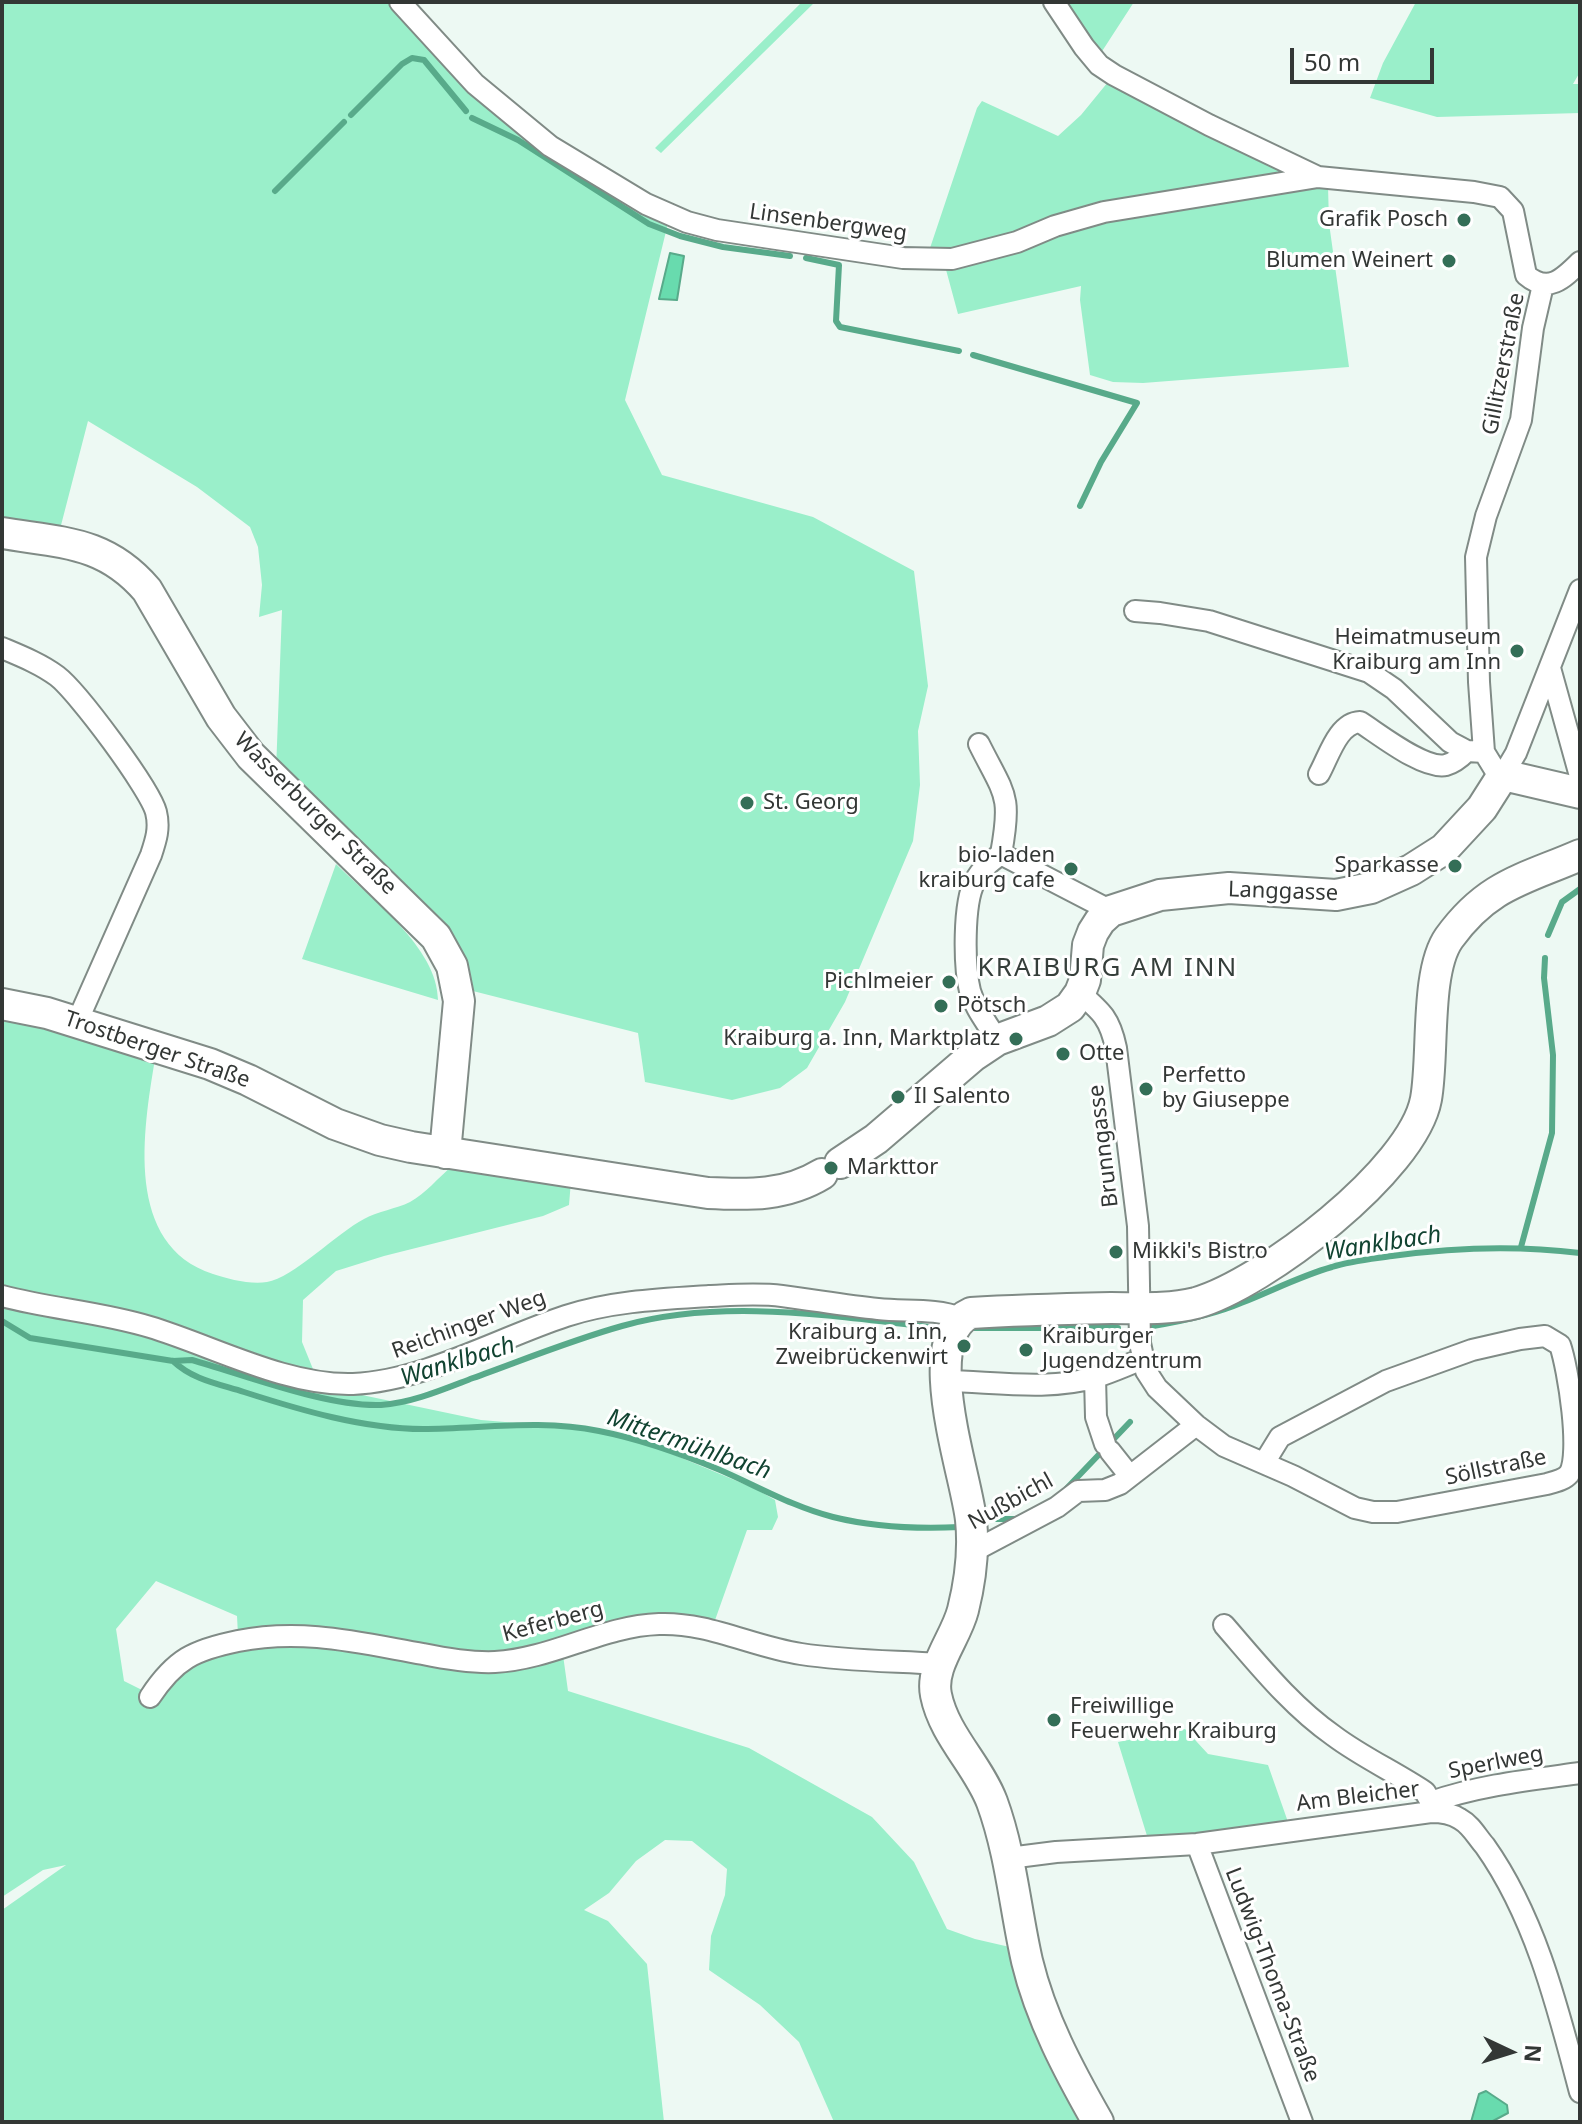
<!DOCTYPE html>
<meta charset="utf-8">
<style>
body{margin:0}
#map{position:relative;width:1582px;height:2124px;overflow:hidden;background:#edf9f3;font-family:"Noto Sans",sans-serif}
canvas{display:block}
.frame{position:absolute;inset:0;border:4px solid #333735;pointer-events:none}
.north{position:absolute;left:1470px;top:2012px;width:80px;height:80px;-webkit-text-stroke:6px #fff;paint-order:stroke;rotate:94deg;font-size:22px;font-weight:700;line-height:32px;text-align:center;color:#333735}
.north::after{content:'';display:block;margin:auto;width:28px;height:36px;background:#333735;clip-path:polygon(50% 0,100% 100%,50% 72%,0 100%)}
.scale{position:absolute;left:1290px;top:48px;width:144px;height:36px;box-sizing:border-box;border:4px solid #333735;border-top:0;padding-left:10px;font-size:24px;line-height:28px;white-space:nowrap;color:#333735;-webkit-text-stroke:6px #fff;paint-order:stroke}
</style>
<div id="map">
<canvas width="1582" height="2124"></canvas>
<div class="frame"></div>
<div class="north">N</div>
<div class="scale">50 m</div>
</div>
<script>
const ctx = document.querySelector('canvas').getContext('2d');
ctx.lineJoin = 'round';
function paint(path, color) { ctx.fillStyle = color; ctx.fill(path, 'evenodd'); }
function strokePath(path, color, width, dash) { ctx.strokeStyle = color; ctx.lineWidth = width; ctx.lineCap = dash ? 'butt' : 'round'; ctx.setLineDash(dash || []); ctx.stroke(path); }
function write(font, color, halo, rows, align = 'center') {
  ctx.font = font + ' "Noto Sans",sans-serif'; ctx.lineWidth = 6; ctx.setLineDash([]); ctx.textBaseline = 'middle'; ctx.strokeStyle = halo; ctx.fillStyle = color; for (const [text, x, y, turn = 0] of rows) {
    ctx.save(); ctx.translate(x, y); ctx.rotate((+turn || 0) * Math.PI / 180); ctx.textAlign = isNaN(turn) ? turn : align; if (halo) ctx.strokeText(text, 0, 0); ctx.fillText(text, 0, 0); ctx.restore();
  }
}
paint(new Path2D(`
 M 2,2 L 394,2 L 451,67 L 669,219 L 625,400 L 662,475 L 813,517 L 914,571 L 928,686 L 918,731 L 920,785 L 913,841 L 845,1002 L 807,1068 L 780,1088 L 732,1100 L 645,1082 L 638,1033 L 469,990 L 276,771 L 282,610 L 259,617 L 262,585 L 258,547 L 250,527 L 197,487 L 88,421 L 59,533 L 2,525 Z
 M 802,2 L 815,2 L 661,153 L 655,148 Z
 M 1060,2 L 1134,2 L 1097,59 Z
 M 1416,2 L 1580,2 L 1580,72 L 1573,84 L 1580,84 L 1580,113 L 1437,117 L 1370,98 L 1383,63 Z
 M 1108,82 L 1289,171 L 996,245 L 928,254 L 977,108 L 982,101 L 1058,136 L 1081,115 Z
 M 1328,186 L 1329,223 L 1349,367 L 1143,383 L 1113,382 L 1090,375 L 1080,300 L 1081,286 L 958,314 L 945,266 L 1089,221 L 1220,198 Z
 M 336,864 C 370,898 438,948 438,1000 L 302,959 Z
 M 2,1018 L 31,1023 L 155,1059 C 143,1131 124,1245 213,1274 C 228,1279 251,1285 267,1282 C 293,1278 337,1233 364,1219 C 378,1211 396,1209 410,1202 C 425,1194 439,1177 452,1166 L 571,1181 L 569,1205 L 543,1216 L 384,1256 L 336,1271 L 303,1300 L 302,1342 L 315,1374 L 2,1288 Z
 M 2,1302 L 56,1315 L 114,1323 L 201,1353 L 300,1382 L 481,1420 L 589,1429 L 641,1441 L 756,1489 L 775,1500 L 778,1517 L 772,1530 L 747,1530 L 714,1623 C 686,1620 657,1616 629,1621 C 585,1629 545,1653 500,1655 C 444,1658 374,1641 319,1630 L 320,1642 C 382,1650 445,1670 507,1666 C 526,1665 545,1659 563,1655 L 568,1691 L 749,1748 L 872,1817 L 914,1862 L 947,1929 L 975,1939 L 1014,1948 L 1033,2010 L 1070,2089 L 1089,2122 L 834,2122 L 799,2042 L 760,2005 L 709,1970 L 711,1936 L 725,1895 L 727,1869 L 692,1841 L 665,1840 L 636,1861 L 609,1893 L 584,1910 L 608,1921 L 647,1964 L 664,2122 L 2,2122 L 2,1910 L 66,1865 L 43,1870 L 2,1897 ZM 156,1581 L 237,1616 L 238,1635 L 193,1649 L 176,1658 L 144,1691 L 124,1681 L 116,1629 Z
 M 1185,1729 L 1208,1754 L 1268,1765 L 1288,1822 L 1148,1839 L 1118,1742 Z`), '#9aefca');
const water = new Path2D(`
 M 670,253 L 684,256 L 677,300 L 659,299 Z
 M 1486,2091 L 1507,2105 L 1508,2113 L 1491,2122 L 1471,2122 L 1479,2094 Z`);
paint(water, '#68dbae');
strokePath(water, '#58aa8a', 2);
strokePath(new Path2D(`
 M 351,115 L 402,64 L 412,58 L 424,60 L 466,111
 M 472,118 L 518,140 L 649,224 L 680,236 L 723,247 L 790,256
 M 275,191 L 344,122
 M 806,258 L 839,265 L 836,321 L 840,327 L 959,351
 M 973,355 L 1137,403 L 1101,462 L 1080,506
 M 1548,935 L 1562,902 L 1580,889
 M 1521,1247 L 1552,1133 L 1553,1055 L 1544,978 L 1545,958
 M 2,1321 L 30,1338 L 173,1361 L 192,1360 C 245,1375 327,1407 381,1405 C 412,1403 444,1389 473,1378 C 523,1360 572,1340 622,1326 C 722,1298 829,1316 930,1327
 M 1153,1326 C 1183,1321 1213,1315 1241,1303 C 1272,1291 1300,1276 1332,1267 C 1351,1261 1372,1259 1392,1256 C 1456,1247 1516,1245 1580,1253
 M 971,1328 L 1118,1328
 M 173,1361 C 193,1380 219,1384 244,1392 C 300,1410 364,1429 423,1429 C 481,1429 540,1419 599,1431 C 640,1439 682,1454 720,1470 C 757,1486 793,1507 833,1517 C 873,1527 918,1529 960,1527
 M 1067,1488 L 1130,1422
 M 989,1519 L 1018,1519`), '#58aa8a', 6);
const street = new Path2D(`
 M 400,2 L 475,84 L 550,146 L 646,204 L 687,222 L 717,230 L 903,258 L 952,259 L 1017,242 L 1055,226 L 1104,212 L 1318,177
 M 1054,2 L 1084,47 L 1099,65 L 1114,75 L 1209,125 L 1318,177 L 1474,192 L 1500,197 L 1513,211 L 1526,275 C 1548,294 1563,279 1580,262
 M 1543,285 L 1533,328 L 1521,420 L 1486,516 L 1476,557 L 1479,682 L 1484,752 L 1495,770 L 1503,775 L 1516,753 L 1580,590
 M 1135,611 L 1160,613 L 1209,621 L 1369,672 L 1394,689 L 1450,742 L 1467,751 L 1484,752
 M 2,648 C 21,656 41,664 57,676 C 78,692 150,789 156,812 C 160,828 156,840 151,855 L 77,1022
 M 1550,668 L 1580,776
 M 979,744 C 1005,796 1012,794 1001,854 C 990,862 981,869 975,881 C 963,903 964,967 970,991 C 975,1009 988,1024 997,1040
 M 1319,774 C 1329,756 1338,723 1360,722 C 1379,734 1424,770 1446,765 C 1454,763 1461,757 1467,751
 M 1001,854 L 1111,911
 M 1080,993 C 1102,1012 1110,1019 1116,1048 L 1138,1226 L 1140,1343 L 1146,1371 L 1157,1388 L 1196,1425 L 1224,1446 L 1293,1476 L 1355,1508 L 1373,1512 L 1397,1512 L 1547,1484 C 1554,1482 1564,1480 1569,1474 C 1582,1455 1568,1368 1560,1345 L 1545,1336 L 1520,1339 L 1472,1350 L 1386,1381 L 1280,1437 L 1264,1463
 M 2,1296 C 51,1309 101,1312 150,1327 C 213,1346 286,1386 353,1384 C 424,1381 499,1338 566,1316 C 612,1301 662,1299 709,1296 C 733,1295 758,1293 782,1296 C 814,1300 846,1306 878,1309 C 906,1312 935,1308 961,1318
 M 1095,1377 L 1096,1417 L 1105,1444
 M 947,1381 C 995,1382 1050,1391 1096,1377 C 1112,1372 1127,1365 1143,1359
 M 1110,1451 L 1129,1475
 M 972,1552 L 1057,1507 L 1078,1491 L 1105,1490 L 1120,1484 L 1196,1425
 M 1224,1625 C 1258,1664 1291,1706 1334,1736 C 1362,1757 1395,1772 1425,1792 L 1431,1802
 M 150,1697 C 175,1659 194,1650 238,1641 C 303,1628 360,1643 423,1654 C 447,1659 471,1663 495,1662 C 552,1659 602,1626 659,1624 C 708,1622 753,1647 801,1654 C 846,1661 894,1661 939,1664
 M 1431,1812 L 1431,1802 C 1480,1785 1529,1780 1580,1773
 M 1197,1844 L 1302,2122
 M 1009,1858 L 1056,1852 L 1197,1844 L 1431,1812 C 1441,1812 1451,1813 1460,1819 C 1471,1825 1477,1837 1485,1846 C 1536,1918 1558,2009 1580,2092`);
const secondary = new Path2D(`
 M 2,533 C 62,543 105,541 147,590 L 221,717 L 251,756 L 436,937 L 452,966 L 459,1001 L 445,1153
 M 2,1004 L 47,1013 L 210,1064 L 248,1080 L 335,1124 L 380,1140 L 411,1147 L 708,1193 C 749,1195 786,1196 822,1174
 M 840,1163 L 876,1139 L 973,1056 L 997,1040 L 1048,1021 L 1070,1007 L 1080,993 L 1085,980 L 1088,945 L 1093,932 L 1100,921 L 1111,911 L 1160,895 L 1229,888 L 1336,895 L 1371,888 L 1411,870 L 1444,849 L 1482,808 L 1503,775 L 1580,793
 M 1098,2122 C 1069,2071 1041,2019 1027,1961 C 1015,1908 1011,1854 992,1802 C 978,1765 944,1735 936,1695 C 930,1666 956,1638 963,1610 C 970,1582 974,1549 971,1520 C 967,1477 916,1337 971,1313 C 1018,1310 1064,1309 1111,1308 C 1139,1308 1168,1310 1196,1303 C 1263,1284 1413,1170 1426,1099 C 1434,1056 1425,972 1449,938 C 1488,884 1525,879 1580,855`);
strokePath(street, '#808b86', 24);
strokePath(secondary, '#808b86', 34);
strokePath(street, '#fff', 20);
strokePath(secondary, '#fff', 30);
for (const [x, y, r, color] of [
 [1464,220,8,"#346e57"],
 [1449,261,8,"#346e57"],
 [1517,651,8,"#346e57"],
 [747,803,8,"#346e57"],
 [1455,866,8,"#346e57"],
 [1071,869,8,"#346e57"],
 [949,982,8,"#346e57"],
 [941,1006,8,"#346e57"],
 [1016,1039,8,"#346e57"],
 [1063,1054,8,"#346e57"],
 [1146,1089,8,"#346e57"],
 [898,1097,8,"#346e57"],
 [831,1168,8,"#346e57"],
 [1116,1252,8,"#346e57"],
 [964,1346,8,"#346e57"],
 [1026,1350,8,"#346e57"],
 [1054,1720,8,"#346e57"]
]) { const dot = new Path2D(); dot.arc(x, y, r, 0, 2 * Math.PI); ctx.fillStyle = color; ctx.fill(dot); strokePath(dot, '#fff', 3); }
write('22px', '#333735', '#fff', [
 ["Grafik Posch",1448,220,"right"],
 ["Blumen Weinert",1433,261,"right"],
 ["Heimatmuseum",1501,638,"right"],
 ["Kraiburg am Inn",1501,663,"right"],
 ["St. Georg",763,803],
 ["bio-laden",1055,856,"right"],
 ["kraiburg cafe",1055,881,"right"],
 ["Sparkasse",1439,866,"right"],
 ["Pichlmeier",933,982,"right"],
 ["Pötsch",957,1006],
 ["Kraiburg a. Inn, Marktplatz",1000,1039,"right"],
 ["Otte",1079,1054],
 ["Perfetto",1162,1076],
 ["by Giuseppe",1162,1101],
 ["Il Salento",914,1097],
 ["Markttor",847,1168],
 ["Mikki's Bistro",1132,1252],
 ["Kraiburg a. Inn,",948,1333,"right"],
 ["Zweibrückenwirt",948,1358,"right"],
 ["Kraiburger",1042,1337],
 ["Jugendzentrum",1042,1362],
 ["Freiwillige",1070,1707],
 ["Feuerwehr Kraiburg",1070,1732]
], 'left');
write('22px', '#333735', '#fff', [
 ["Linsenbergweg",828,223,8],
 ["Gillitzerstraße",1504,364,-79],
 ["Wasserburger Straße",315,814,45],
 ["Langgasse",1283,892,2],
 ["Trostberger Straße",157,1050,19],
 ["Brunngasse",1104,1146,-97],
 ["Reichinger Weg",469,1325,-20],
 ["Söllstraße",1496,1468,-12],
 ["Nußbichl",1011,1502,-29],
 ["Keferberg",553,1622,-15],
 ["Sperlweg",1496,1763,-11],
 ["Am Bleicher",1358,1797,-7],
 ["Ludwig-Thoma-Straße",1272,1975,69]
]);
write('italic 24px', '#114331', '#fff', [
 ["Wanklbach",1383,1244,-9],
 ["Wanklbach",458,1362,-17],
 ["Mittermühlbach",689,1445,19]
]);
ctx.letterSpacing = '2px';
write('26px', '#353e3a', '#fff', [
 ["KRAIBURG AM INN",1108,969]
]);
ctx.letterSpacing = '0px';
</script>
